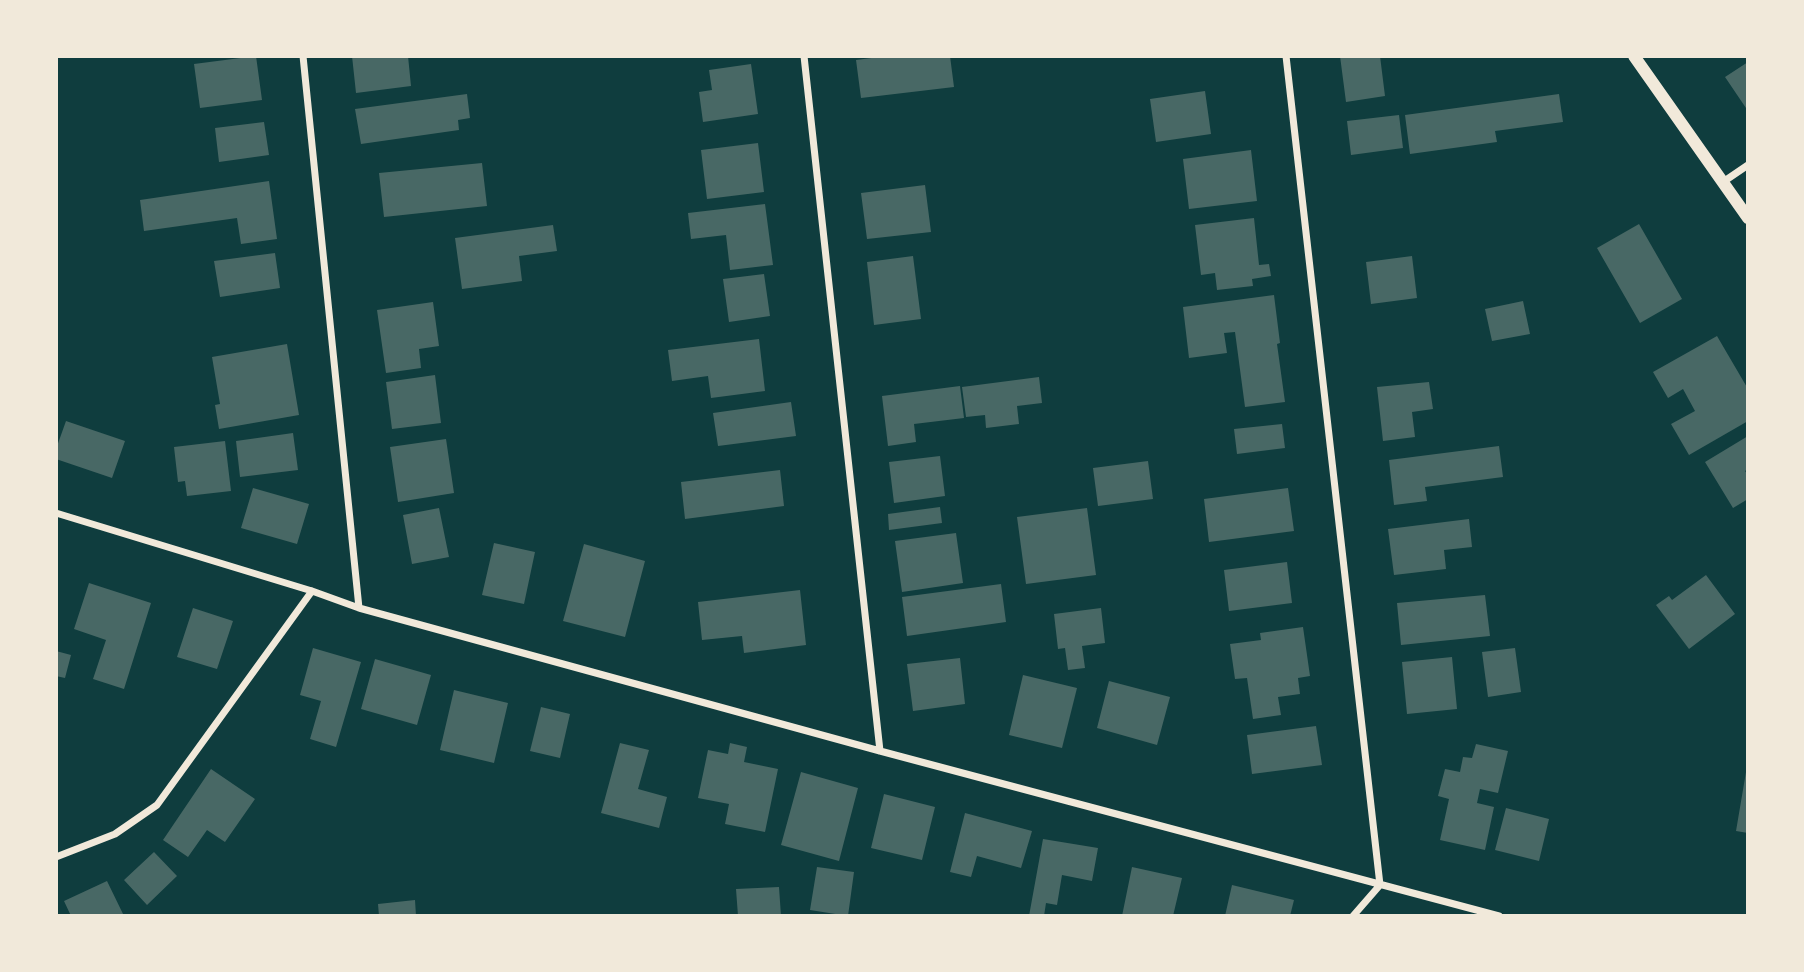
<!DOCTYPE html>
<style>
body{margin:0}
#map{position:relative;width:1804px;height:972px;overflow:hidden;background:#0f3d3e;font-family:Barlow,sans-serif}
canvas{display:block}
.frame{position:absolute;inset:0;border:58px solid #f1e9da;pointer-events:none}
</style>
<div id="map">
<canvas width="1804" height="972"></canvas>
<div class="frame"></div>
</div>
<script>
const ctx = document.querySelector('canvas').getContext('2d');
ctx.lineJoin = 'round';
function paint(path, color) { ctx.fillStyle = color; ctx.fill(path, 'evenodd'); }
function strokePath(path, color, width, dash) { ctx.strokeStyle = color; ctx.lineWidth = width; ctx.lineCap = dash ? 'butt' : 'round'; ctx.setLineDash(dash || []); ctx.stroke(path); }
paint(new Path2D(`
 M 256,56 L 262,100 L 200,108 L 194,64 Z
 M 352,56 L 408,56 L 411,86 L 356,93 Z
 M 887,56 L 950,56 L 954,87 L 861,98 L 856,60 Z
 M 1340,56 L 1380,56 L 1385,96 L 1346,102 Z
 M 1748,62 L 1748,111 L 1725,77 Z
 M 751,64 L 758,114 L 703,122 L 699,92 L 712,90 L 709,70 Z
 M 1205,91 L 1211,134 L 1156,142 L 1150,99 Z
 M 467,94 L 470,118 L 458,120 L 459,130 L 361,144 L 355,109 Z
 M 1559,94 L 1563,122 L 1495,131 L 1497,142 L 1410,154 L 1405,115 Z
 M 1399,115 L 1403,148 L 1351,155 L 1347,121 Z
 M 264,122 L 269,155 L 219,162 L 215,128 Z
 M 758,143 L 764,192 L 707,199 L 701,150 Z
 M 1251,150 L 1257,201 L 1189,209 L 1183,159 Z
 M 482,163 L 487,206 L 384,217 L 379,173 Z
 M 269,181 L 277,239 L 241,244 L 237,218 L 144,231 L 140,200 Z
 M 925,185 L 931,232 L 867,239 L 861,193 Z
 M 765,204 L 773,265 L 730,270 L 726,235 L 691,239 L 688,213 Z
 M 1254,218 L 1259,265 L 1269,264 L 1271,276 L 1252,279 L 1253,286 L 1217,290 L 1215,273 L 1201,275 L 1195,225 Z
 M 1639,224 L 1682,299 L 1640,323 L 1597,248 Z
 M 553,225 L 557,251 L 519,256 L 522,281 L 462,289 L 455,238 Z
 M 275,253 L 280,288 L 220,297 L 214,261 Z
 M 913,256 L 921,319 L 874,325 L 867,262 Z
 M 1412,256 L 1417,298 L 1371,304 L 1366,262 Z
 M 764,274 L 770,316 L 729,322 L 723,279 Z
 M 1274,295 L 1280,343 L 1277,344 L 1285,402 L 1245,407 L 1235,332 L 1224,333 L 1227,353 L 1189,358 L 1183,307 Z
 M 1523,301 L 1530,334 L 1492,341 L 1485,309 Z
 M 433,302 L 439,346 L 419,349 L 421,368 L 386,373 L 377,310 Z
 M 1717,336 L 1748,389 L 1748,421 L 1689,455 L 1671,424 L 1695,411 L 1683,389 L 1668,398 L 1653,372 Z
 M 759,339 L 765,391 L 711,398 L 708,376 L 672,381 L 668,350 Z
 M 287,344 L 299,415 L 219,429 L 215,405 L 220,404 L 212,357 Z
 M 435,375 L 441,423 L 392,429 L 386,382 Z
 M 1039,377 L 1042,403 L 1017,406 L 1019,424 L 986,428 L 985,415 L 966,417 L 962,387 Z
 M 1429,382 L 1433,409 L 1412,412 L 1415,437 L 1383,441 L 1377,387 Z
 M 960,386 L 964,418 L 914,424 L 916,442 L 888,446 L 882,396 Z
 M 791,402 L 796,436 L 718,446 L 713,413 Z
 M 66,421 L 125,441 L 112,478 L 56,459 L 56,449 Z
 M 1282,424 L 1285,448 L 1237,454 L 1234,429 Z
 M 293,433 L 298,470 L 240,477 L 236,441 Z
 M 1748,436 L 1748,469 L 1745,471 L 1748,475 L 1748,499 L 1733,508 L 1705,462 Z
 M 446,439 L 454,493 L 398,502 L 390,447 Z
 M 225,441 L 231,491 L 187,496 L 185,481 L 178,482 L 174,447 Z
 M 1499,446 L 1503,477 L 1425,487 L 1427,501 L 1394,505 L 1389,460 Z
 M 940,456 L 945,496 L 894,503 L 889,462 Z
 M 1148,461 L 1153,499 L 1098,506 L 1093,468 Z
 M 780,470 L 784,506 L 685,519 L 681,482 Z
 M 253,488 L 309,504 L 297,544 L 241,528 Z
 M 1288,488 L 1294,531 L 1209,542 L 1204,499 Z
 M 940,507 L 942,523 L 889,530 L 888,514 Z
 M 439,508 L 449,557 L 412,564 L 403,515 Z
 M 1087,508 L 1096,575 L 1026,584 L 1017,517 Z
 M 1469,519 L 1472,547 L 1444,550 L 1446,569 L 1394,575 L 1388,529 Z
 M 956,533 L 963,583 L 902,592 L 895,541 Z
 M 494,543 L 535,552 L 524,604 L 482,595 Z
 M 584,544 L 645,561 L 625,637 L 563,621 Z
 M 1287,562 L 1292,603 L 1229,611 L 1224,570 Z
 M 1706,575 L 1735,614 L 1689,649 L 1656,605 L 1669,596 L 1672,600 Z
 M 89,583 L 151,603 L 124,689 L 93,679 L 106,640 L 74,629 Z
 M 1001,584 L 1006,622 L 907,636 L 902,597 Z
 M 800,590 L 806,645 L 744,653 L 742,636 L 702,640 L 698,602 Z
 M 1485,595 L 1490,636 L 1401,645 L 1397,603 Z
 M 193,608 L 233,621 L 217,669 L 177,657 Z
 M 1101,608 L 1105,643 L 1082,646 L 1085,668 L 1068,670 L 1065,648 L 1058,649 L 1054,614 Z
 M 1303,627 L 1310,676 L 1298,678 L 1300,694 L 1278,697 L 1281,715 L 1253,719 L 1247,678 L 1235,679 L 1230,644 L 1261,640 L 1260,633 Z
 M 313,648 L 361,662 L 336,747 L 310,739 L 321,701 L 300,695 Z
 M 1515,648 L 1521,692 L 1488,697 L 1482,652 Z
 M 56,651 L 71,655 L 65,678 L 56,676 Z
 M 1452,657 L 1457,709 L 1407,714 L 1402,662 Z
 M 960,658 L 965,704 L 913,711 L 907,664 Z
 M 375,659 L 431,675 L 417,725 L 361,709 Z
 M 1023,675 L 1077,688 L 1062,748 L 1009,735 Z
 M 1109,681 L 1170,697 L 1157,745 L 1097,728 Z
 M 454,690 L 508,703 L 494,763 L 440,750 Z
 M 541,707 L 570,714 L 560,758 L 530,751 Z
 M 1316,726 L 1322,765 L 1252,774 L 1247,735 Z
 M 620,743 L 649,750 L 638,789 L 667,797 L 659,828 L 601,813 Z
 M 730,743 L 747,747 L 744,762 L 778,769 L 765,832 L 725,824 L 729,804 L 698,798 L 708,750 L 728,754 Z
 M 1476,744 L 1508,751 L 1498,793 L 1480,789 L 1477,803 L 1494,807 L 1485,850 L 1440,840 L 1449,799 L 1438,796 L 1445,769 L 1460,772 L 1463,757 L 1472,758 Z
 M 211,769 L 255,799 L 225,842 L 207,830 L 188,857 L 163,840 Z
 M 801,772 L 858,788 L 839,861 L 781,845 Z
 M 1746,772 L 1748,772 L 1748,833 L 1736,831 Z
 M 884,794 L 935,807 L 922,860 L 871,848 Z
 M 1506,808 L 1549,819 L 1539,861 L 1495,850 Z
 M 965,813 L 1032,831 L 1021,868 L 977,856 L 971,877 L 950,872 Z
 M 1043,839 L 1098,848 L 1092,881 L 1062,875 L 1057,905 L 1046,903 L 1044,916 L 1029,916 Z
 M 154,852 L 177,876 L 147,905 L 124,880 Z
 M 817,867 L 854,872 L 848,916 L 810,910 Z
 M 1132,867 L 1182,878 L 1173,916 L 1122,916 Z
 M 107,881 L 124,916 L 71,916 L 64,901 Z
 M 1232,885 L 1294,900 L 1290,916 L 1225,916 Z
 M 779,887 L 781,916 L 738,916 L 736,889 Z
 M 415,900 L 416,916 L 379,916 L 378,904 Z`), '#486865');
strokePath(new Path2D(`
 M 303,56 L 359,608
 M 804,56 L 880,751
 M 1286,56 L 1380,885 L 1353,916
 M 1723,182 L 1748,165
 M 56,513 L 312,591 L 359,608 L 880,751 L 1499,916
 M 56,857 L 115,834 L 157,805 L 312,591`), '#f1e9da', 7);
strokePath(new Path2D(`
 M 1634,56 L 1748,218`), '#f1e9da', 12);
</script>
